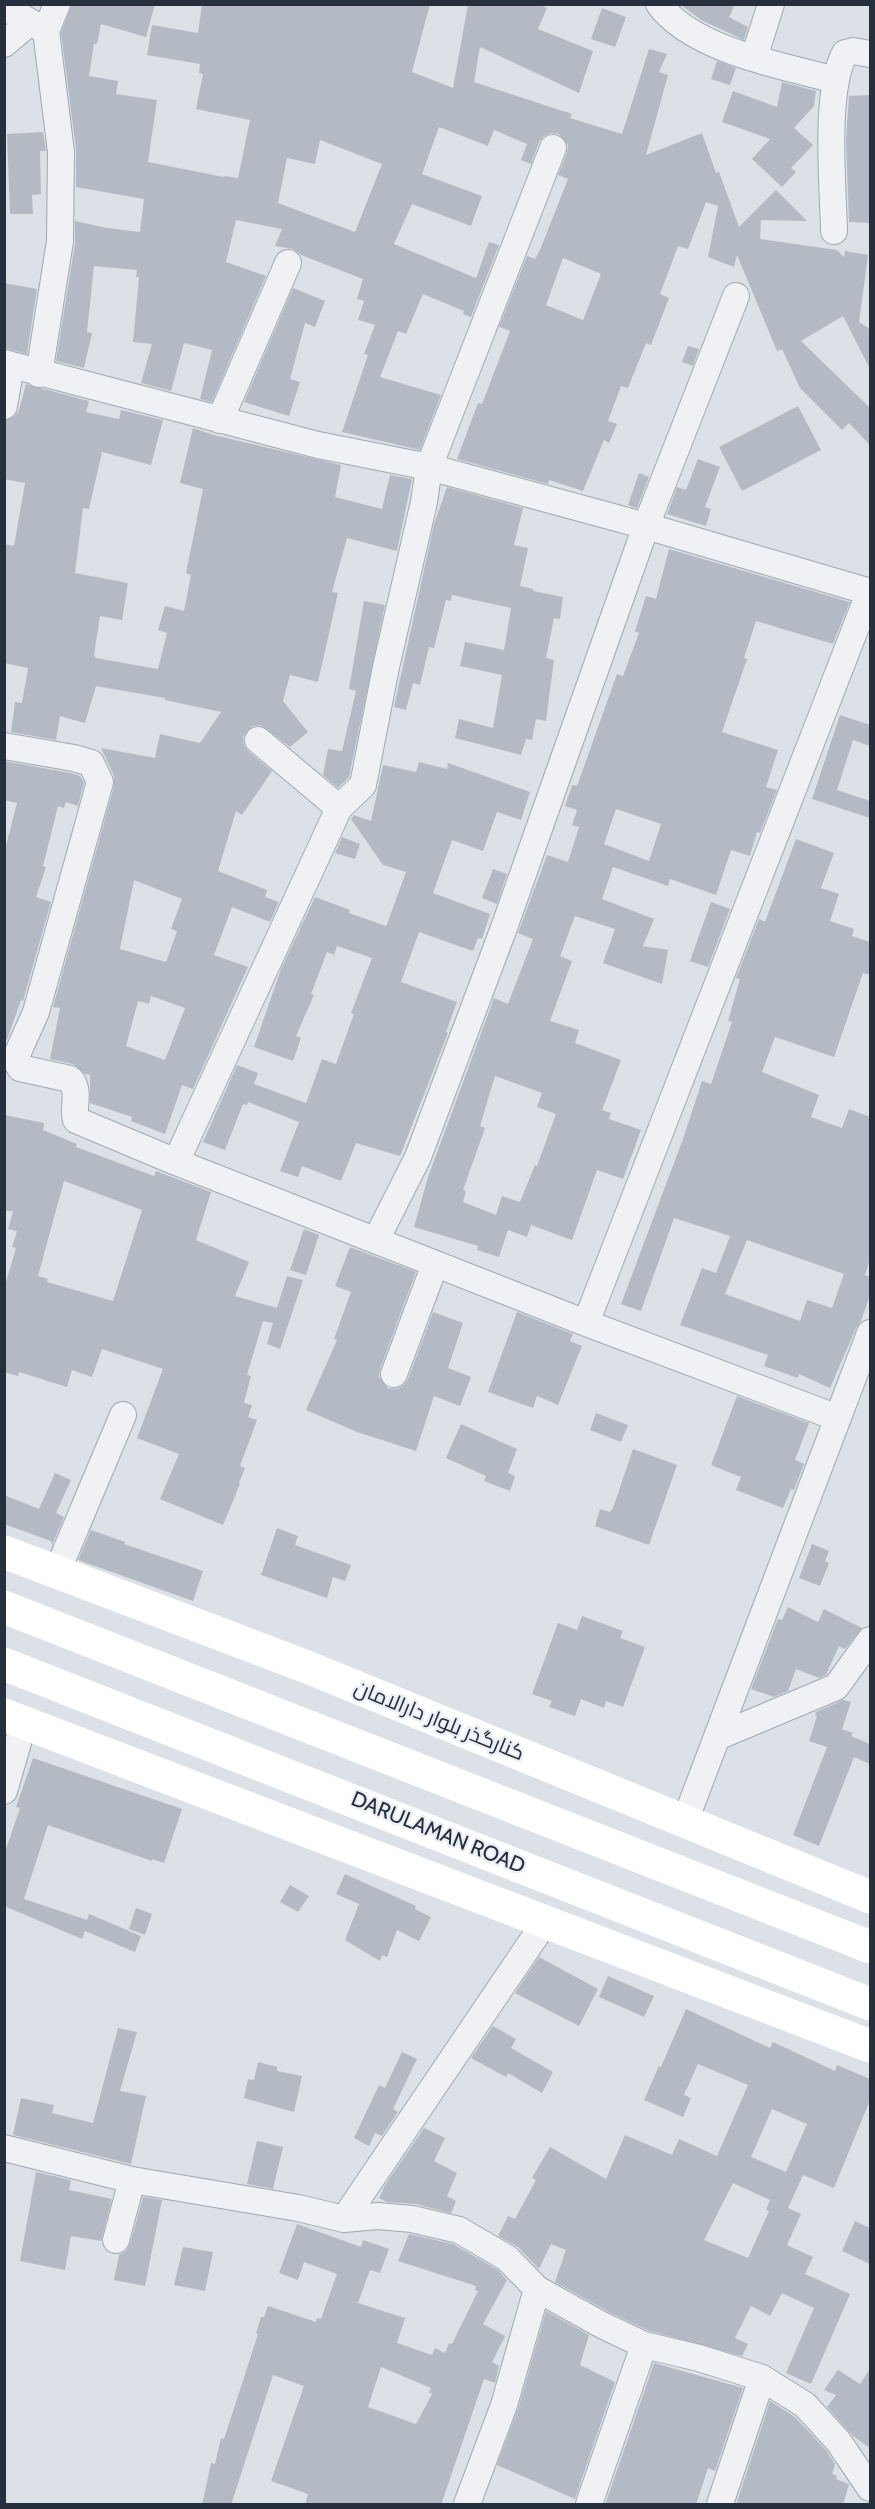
<!DOCTYPE html>
<meta charset="utf-8">
<style>
body{margin:0}
#map{position:relative;width:875px;height:2509px;overflow:hidden;background:#dce1e7;font-family:Cabin,sans-serif}
canvas{display:block}
.frame{position:absolute;inset:0;border:6px solid #252f3e;pointer-events:none}
</style>
<div id="map">
<canvas width="875" height="2509"></canvas>
<div class="frame"></div>
</div>
<script>
const ctx = document.querySelector('canvas').getContext('2d');
ctx.lineJoin = 'round';
function paint(path, color) { ctx.fillStyle = color; ctx.fill(path, 'evenodd'); }
function strokePath(path, color, width, dash) { ctx.strokeStyle = color; ctx.lineWidth = width; ctx.lineCap = dash ? 'butt' : 'round'; ctx.setLineDash(dash || []); ctx.stroke(path); }
function write(font, color, halo, rows, align = 'center') {
  ctx.font = font + ' Cabin,Cairo,sans-serif'; ctx.lineWidth = 4.5; ctx.setLineDash([]); ctx.textBaseline = 'middle'; ctx.strokeStyle = halo; ctx.fillStyle = color; for (const [text, x, y, turn = 0] of rows) {
    ctx.save(); ctx.translate(x, y); ctx.rotate((+turn || 0) * Math.PI / 180); ctx.textAlign = isNaN(turn) ? turn : align; if (halo) ctx.strokeText(text, 0, 0); ctx.fillText(text, 0, 0); ctx.restore();
  }
}
paint(new Path2D(`
 M 72,4 L 155,4 L 146,37 L 101,24 L 97,44 L 94,44 L 89,76 L 118,81 L 116,94 L 157,100 L 148,162 L 224,177 L 225,176 L 238,178 L 250,120 L 196,109 L 203,74 L 199,73 L 200,64 L 147,55 L 152,25 L 198,33 L 202,4 L 430,4 L 412,72 L 453,88 L 468,4 L 538,4 L 547,8 L 538,29 L 593,51 L 579,93 L 480,47 L 474,82 L 572,114 L 570,118 L 622,134 L 649,49 L 667,54 L 659,72 L 668,75 L 646,155 L 702,133 L 716,173 L 719,172 L 739,227 L 776,190 L 807,221 L 761,220 L 760,239 L 837,250 L 844,257 L 845,251 L 868,255 L 859,322 L 870,329 L 870,369 L 843,316 L 801,341 L 870,408 L 870,445 L 849,423 L 842,430 L 800,388 L 782,349 L 777,351 L 737,255 L 734,267 L 708,257 L 718,206 L 706,202 L 688,249 L 678,246 L 660,294 L 669,298 L 651,345 L 646,343 L 628,388 L 621,386 L 608,421 L 617,424 L 609,443 L 604,440 L 583,491 L 549,480 L 548,484 L 457,459 L 478,403 L 482,404 L 510,331 L 499,327 L 527,256 L 535,259 L 540,250 L 568,179 L 558,175 L 567,153 L 568,145 L 559,134 L 551,133 L 544,136 L 539,142 L 531,164 L 521,160 L 527,144 L 494,130 L 488,146 L 439,127 L 422,174 L 482,196 L 471,226 L 412,204 L 394,244 L 476,278 L 489,242 L 499,245 L 471,317 L 463,314 L 464,311 L 423,294 L 406,334 L 398,331 L 380,377 L 441,395 L 420,450 L 342,432 L 368,355 L 364,354 L 375,325 L 358,320 L 364,301 L 357,299 L 363,279 L 301,255 L 293,249 L 275,246 L 282,229 L 236,220 L 226,262 L 266,276 L 212,402 L 200,399 L 212,350 L 184,343 L 171,391 L 141,383 L 152,344 L 133,342 L 139,277 L 136,277 L 137,270 L 94,266 L 87,332 L 92,333 L 84,368 L 56,361 L 75,243 L 75,221 L 107,228 L 140,232 L 144,199 L 76,187 L 76,149 L 61,33 ZM 320,140 L 382,164 L 355,232 L 278,203 L 287,158 L 315,164 ZM 563,258 L 601,274 L 583,320 L 546,305 Z
 M 680,4 L 735,4 L 729,17 L 748,27 L 744,40 L 701,20 Z
 M 602,8 L 626,17 L 615,47 L 591,39 Z
 M 717,61 L 736,68 L 730,85 L 711,79 Z
 M 782,82 L 816,91 L 814,106 L 794,128 L 813,145 L 791,168 L 796,172 L 782,187 L 752,159 L 770,139 L 722,122 L 733,91 L 777,107 Z
 M 870,95 L 870,223 L 849,222 L 846,140 L 849,96 Z
 M 43,132 L 46,151 L 40,151 L 41,194 L 32,195 L 33,214 L 10,214 L 7,134 Z
 M 4,283 L 37,289 L 27,354 L 4,348 Z
 M 293,288 L 325,301 L 315,327 L 305,323 L 290,379 L 300,382 L 289,416 L 244,402 Z
 M 688,346 L 699,349 L 693,366 L 682,362 Z
 M 26,384 L 89,401 L 86,412 L 119,419 L 121,410 L 163,420 L 151,465 L 102,452 L 89,509 L 83,508 L 75,573 L 128,583 L 122,620 L 100,616 L 94,655 L 96,658 L 158,669 L 167,633 L 158,630 L 165,606 L 184,611 L 191,575 L 186,573 L 203,489 L 180,483 L 193,428 L 214,435 L 341,465 L 335,497 L 382,509 L 390,475 L 412,479 L 397,551 L 347,538 L 332,592 L 338,593 L 318,682 L 290,675 L 283,701 L 308,732 L 290,747 L 261,725 L 252,726 L 243,737 L 244,745 L 248,751 L 272,771 L 242,815 L 236,811 L 218,871 L 267,890 L 265,897 L 279,902 L 270,922 L 232,907 L 214,955 L 248,967 L 193,1089 L 182,1085 L 165,1134 L 131,1121 L 132,1117 L 90,1103 L 90,1075 L 85,1074 L 73,1064 L 50,1059 L 60,1008 L 53,1007 L 114,786 L 114,776 L 101,748 L 155,758 L 160,734 L 200,743 L 221,712 L 165,700 L 165,698 L 96,686 L 85,723 L 60,716 L 56,740 L 11,732 L 15,702 L 22,703 L 28,668 L 4,663 L 4,544 L 14,546 L 25,483 L 4,479 L 4,432 L 6,420 L 15,416 L 19,410 ZM 134,880 L 182,899 L 171,929 L 177,931 L 166,962 L 120,949 ZM 151,996 L 185,1008 L 165,1060 L 126,1046 L 138,1001 L 149,1004 Z
 M 798,406 L 821,450 L 742,491 L 719,447 Z
 M 698,459 L 720,467 L 705,507 L 711,509 L 706,526 L 667,514 L 677,487 L 686,490 Z
 M 639,473 L 649,477 L 637,508 L 628,505 Z
 M 447,487 L 523,508 L 514,545 L 528,548 L 520,586 L 533,589 L 533,591 L 563,597 L 560,619 L 554,618 L 546,658 L 554,660 L 546,721 L 536,719 L 532,740 L 526,739 L 521,755 L 455,738 L 459,719 L 493,728 L 502,675 L 460,666 L 465,642 L 504,650 L 511,608 L 452,595 L 451,601 L 446,600 L 434,648 L 429,647 L 420,685 L 413,683 L 406,710 L 394,707 L 434,524 Z
 M 669,549 L 850,602 L 833,644 L 756,621 L 744,658 L 747,659 L 722,732 L 778,750 L 766,787 L 777,790 L 760,833 L 757,832 L 750,856 L 731,850 L 716,895 L 670,879 L 668,886 L 613,867 L 602,899 L 654,919 L 643,946 L 668,950 L 662,984 L 603,963 L 615,929 L 575,916 L 560,956 L 572,961 L 550,1021 L 579,1030 L 575,1043 L 621,1060 L 602,1110 L 611,1113 L 609,1119 L 641,1130 L 623,1179 L 597,1170 L 572,1240 L 531,1225 L 527,1237 L 508,1230 L 499,1257 L 477,1250 L 478,1246 L 414,1227 L 428,1177 L 494,998 L 508,1004 L 533,939 L 518,933 L 547,855 L 568,862 L 579,827 L 572,825 L 577,810 L 565,806 L 572,785 L 577,786 L 617,674 L 623,676 L 639,633 L 635,631 L 646,596 L 656,599 ZM 616,809 L 661,824 L 649,861 L 604,844 ZM 495,1076 L 542,1093 L 537,1107 L 556,1114 L 537,1166 L 535,1165 L 520,1202 L 502,1196 L 496,1215 L 463,1202 L 466,1191 L 463,1190 L 485,1128 L 480,1126 Z
 M 364,601 L 385,605 L 349,777 L 338,788 L 323,775 L 328,749 L 342,751 L 356,691 L 349,689 Z
 M 840,715 L 870,725 L 870,746 L 853,740 L 837,790 L 870,801 L 870,818 L 812,799 Z
 M 4,761 L 71,773 L 80,776 L 84,783 L 78,806 L 66,802 L 64,808 L 58,806 L 43,866 L 46,867 L 36,897 L 51,902 L 23,1001 L 21,1000 L 7,1040 L 4,1039 L 4,853 L 17,803 L 4,800 Z
 M 419,762 L 447,769 L 448,763 L 530,792 L 521,820 L 497,812 L 483,851 L 452,840 L 433,893 L 490,914 L 482,939 L 478,938 L 473,951 L 419,932 L 401,982 L 457,1002 L 446,1032 L 448,1033 L 400,1156 L 356,1143 L 341,1181 L 302,1166 L 298,1177 L 280,1171 L 299,1122 L 248,1102 L 247,1105 L 243,1104 L 225,1150 L 203,1142 L 237,1065 L 258,1073 L 254,1084 L 306,1103 L 322,1059 L 336,1064 L 354,1014 L 351,1013 L 372,958 L 337,946 L 334,955 L 327,952 L 311,994 L 314,995 L 296,1036 L 301,1038 L 293,1061 L 254,1047 L 281,969 L 315,897 L 350,910 L 349,913 L 386,926 L 387,924 L 406,872 L 383,865 L 351,819 L 354,815 L 371,821 L 383,765 L 416,772 Z
 M 342,837 L 360,844 L 355,859 L 335,853 Z
 M 796,839 L 834,853 L 821,888 L 839,894 L 830,921 L 854,929 L 852,936 L 870,942 L 870,975 L 863,973 L 834,1057 L 775,1037 L 762,1072 L 819,1095 L 811,1117 L 842,1128 L 849,1109 L 870,1117 L 870,1260 L 865,1275 L 870,1277 L 870,1295 L 861,1321 L 856,1328 L 830,1388 L 799,1374 L 798,1378 L 764,1366 L 768,1355 L 680,1325 L 702,1268 L 716,1273 L 730,1236 L 674,1218 L 641,1311 L 621,1304 L 683,1139 L 702,1081 L 711,1084 L 732,1022 L 728,1021 L 740,979 L 736,978 L 759,919 L 765,922 ZM 747,1240 L 844,1274 L 832,1308 L 807,1300 L 800,1321 L 725,1294 Z
 M 493,869 L 507,874 L 497,904 L 482,898 Z
 M 711,902 L 730,909 L 708,967 L 690,961 Z
 M 4,1115 L 44,1123 L 43,1130 L 77,1144 L 76,1147 L 154,1176 L 156,1171 L 211,1192 L 196,1240 L 249,1262 L 235,1296 L 277,1308 L 287,1276 L 303,1280 L 280,1349 L 267,1344 L 273,1323 L 263,1321 L 247,1375 L 251,1376 L 244,1403 L 252,1405 L 248,1417 L 257,1420 L 240,1466 L 245,1468 L 239,1483 L 240,1484 L 223,1525 L 160,1499 L 179,1454 L 137,1438 L 163,1369 L 102,1349 L 92,1377 L 72,1370 L 67,1387 L 19,1372 L 18,1376 L 4,1372 L 4,1289 L 16,1248 L 12,1247 L 17,1231 L 8,1229 L 13,1211 L 4,1211 ZM 64,1181 L 142,1210 L 113,1301 L 47,1282 L 48,1279 L 38,1276 Z
 M 304,1229 L 319,1235 L 306,1275 L 290,1270 Z
 M 350,1247 L 416,1272 L 380,1369 L 379,1377 L 388,1388 L 397,1389 L 404,1385 L 408,1379 L 444,1283 L 433,1312 L 463,1323 L 448,1368 L 471,1377 L 460,1406 L 434,1396 L 416,1451 L 357,1432 L 306,1410 L 337,1340 L 334,1339 L 351,1292 L 335,1286 Z
 M 517,1312 L 573,1334 L 570,1341 L 582,1346 L 558,1405 L 537,1396 L 533,1408 L 488,1392 Z
 M 737,1396 L 809,1423 L 795,1460 L 804,1464 L 794,1490 L 791,1489 L 783,1508 L 736,1490 L 741,1477 L 711,1465 Z
 M 596,1413 L 628,1425 L 621,1442 L 590,1430 Z
 M 461,1424 L 517,1449 L 508,1473 L 515,1476 L 510,1491 L 484,1481 L 486,1476 L 446,1458 Z
 M 633,1449 L 677,1465 L 649,1545 L 595,1526 L 600,1509 L 610,1512 L 613,1508 Z
 M 55,1473 L 71,1480 L 56,1513 L 64,1517 L 52,1545 L 51,1541 L 4,1524 L 4,1495 L 39,1509 Z
 M 277,1528 L 298,1536 L 295,1545 L 351,1565 L 345,1581 L 333,1577 L 327,1598 L 261,1575 Z
 M 91,1530 L 125,1542 L 124,1544 L 203,1571 L 193,1601 L 78,1560 Z
 M 812,1544 L 829,1551 L 825,1561 L 829,1563 L 820,1586 L 799,1578 Z
 M 788,1607 L 818,1622 L 824,1609 L 862,1628 L 845,1649 L 839,1646 L 826,1675 L 819,1678 L 796,1669 L 788,1691 L 774,1697 L 751,1689 L 778,1619 L 782,1620 Z
 M 582,1616 L 623,1631 L 620,1638 L 645,1647 L 623,1707 L 606,1701 L 604,1708 L 581,1699 L 575,1716 L 549,1707 L 552,1701 L 532,1694 L 558,1623 L 577,1630 Z
 M 843,1700 L 851,1702 L 842,1729 L 853,1733 L 851,1736 L 870,1744 L 870,1764 L 854,1757 L 819,1846 L 793,1835 L 827,1747 L 809,1741 L 817,1716 L 815,1716 L 816,1712 Z
 M 33,1758 L 182,1809 L 164,1863 L 152,1859 L 152,1861 L 48,1825 L 24,1899 L 87,1920 L 89,1914 L 141,1936 L 135,1952 L 85,1931 L 82,1939 L 4,1906 L 4,1855 L 20,1808 L 16,1807 Z
 M 345,1874 L 416,1906 L 415,1909 L 431,1917 L 419,1941 L 397,1930 L 387,1957 L 382,1955 L 380,1961 L 345,1940 L 359,1904 L 336,1894 Z
 M 290,1885 L 309,1896 L 298,1912 L 280,1902 Z
 M 136,1908 L 152,1914 L 145,1935 L 129,1929 Z
 M 539,1957 L 598,1989 L 579,2026 L 515,1993 Z
 M 608,1976 L 654,1996 L 644,2017 L 599,1997 Z
 M 686,2009 L 770,2048 L 773,2042 L 835,2071 L 837,2065 L 870,2079 L 870,2100 L 834,2188 L 803,2175 L 788,2208 L 801,2214 L 787,2245 L 813,2257 L 805,2274 L 850,2294 L 811,2384 L 786,2373 L 814,2308 L 782,2293 L 770,2316 L 751,2306 L 735,2338 L 748,2344 L 742,2356 L 649,2331 L 609,2312 L 555,2282 L 566,2250 L 551,2244 L 539,2269 L 518,2247 L 498,2236 L 508,2216 L 515,2219 L 536,2180 L 532,2178 L 550,2147 L 606,2179 L 625,2135 L 672,2155 L 679,2139 L 717,2156 L 748,2085 L 698,2064 L 684,2095 L 691,2098 L 683,2117 L 644,2100 L 659,2066 L 661,2067 ZM 772,2109 L 807,2124 L 786,2172 L 751,2157 ZM 733,2183 L 770,2200 L 766,2210 L 769,2211 L 748,2258 L 704,2240 Z
 M 493,2026 L 516,2039 L 511,2048 L 553,2072 L 542,2093 L 508,2073 L 506,2077 L 471,2058 Z
 M 118,2028 L 137,2032 L 120,2091 L 146,2096 L 131,2164 L 13,2135 L 21,2098 L 54,2105 L 52,2113 L 93,2123 Z
 M 402,2052 L 417,2059 L 393,2109 L 398,2112 L 382,2136 L 375,2133 L 369,2146 L 354,2138 L 379,2085 L 385,2088 Z
 M 258,2062 L 277,2067 L 277,2071 L 302,2076 L 294,2112 L 244,2098 L 248,2079 L 254,2080 Z
 M 424,2128 L 445,2138 L 434,2161 L 457,2173 L 447,2196 L 456,2201 L 451,2213 L 415,2204 L 387,2202 L 379,2198 L 385,2185 Z
 M 257,2141 L 283,2147 L 273,2189 L 247,2184 Z
 M 36,2172 L 71,2180 L 69,2190 L 112,2199 L 101,2241 L 71,2236 L 65,2270 L 20,2261 Z
 M 143,2197 L 162,2200 L 145,2286 L 114,2280 L 119,2255 L 126,2251 L 130,2244 Z
 M 855,2221 L 870,2228 L 870,2264 L 842,2251 Z
 M 297,2224 L 361,2247 L 363,2240 L 389,2249 L 380,2273 L 370,2270 L 358,2303 L 405,2318 L 397,2343 L 432,2355 L 435,2348 L 445,2353 L 449,2343 L 452,2344 L 478,2291 L 475,2290 L 476,2286 L 398,2261 L 409,2234 L 453,2244 L 498,2270 L 507,2280 L 483,2324 L 505,2336 L 492,2362 L 499,2366 L 495,2383 L 484,2379 L 441,2505 L 305,2505 L 308,2494 L 271,2481 L 304,2386 L 273,2375 L 231,2505 L 202,2505 L 211,2463 L 215,2464 L 221,2438 L 224,2439 L 258,2334 L 256,2333 L 261,2317 L 264,2317 L 268,2306 L 316,2322 L 317,2318 L 321,2319 L 337,2274 L 304,2262 L 298,2280 L 279,2273 ZM 381,2367 L 431,2388 L 429,2392 L 432,2394 L 416,2424 L 368,2407 Z
 M 183,2247 L 213,2252 L 205,2291 L 174,2285 Z
 M 546,2311 L 589,2335 L 580,2365 L 615,2382 L 575,2499 L 497,2465 L 518,2409 Z
 M 654,2363 L 743,2388 L 715,2471 L 708,2468 L 696,2505 L 605,2505 Z
 M 870,2369 L 870,2448 L 853,2436 L 827,2407 L 836,2395 L 824,2390 L 838,2370 L 860,2384 Z
 M 770,2401 L 795,2417 L 826,2450 L 835,2464 L 832,2474 L 837,2476 L 836,2479 L 849,2484 L 843,2505 L 736,2505 Z`), '#b3bac4');
const street = new Path2D(`
 M 659,4 C 692,50 783,66 836,80
 M 4,7 L 46,31
 M 4,44 L 30,22
 M 754,58 L 771,4
 M 834,231 C 833,186 824,91 845,53 L 853,51 L 870,54
 M 4,363 L 318,445 L 429,467 L 646,526 L 870,592
 M 39,374 L 60,241 L 61,152 L 46,31 L 57,4
 M 4,406 L 11,366
 M 220,420 L 288,263
 M 258,740 L 339,808
 M 4,746 L 74,758 L 91,763 L 100,782 L 36,1012 L 15,1059 L 20,1068 L 70,1079 C 81,1090 72,1107 76,1120 L 176,1162 L 586,1323 L 838,1418
 M 176,1162 L 339,808 L 363,785 L 386,667 L 424,502 L 429,467 L 553,148
 M 376,1240 L 418,1157 L 505,925 L 646,526 L 736,296
 M 586,1323 L 870,591
 M 394,1374 L 435,1264
 M 57,1572 L 123,1415
 M 717,1737 L 836,1687 L 870,1640
 M 4,1791 L 24,1722
 M 685,1821 L 870,1333
 M 4,2148 L 132,2180 L 298,2208 L 344,2219 L 378,2216 L 412,2219 L 459,2230 L 507,2258 L 537,2289 L 602,2325 L 644,2345 L 699,2358 L 762,2378 L 805,2405 L 838,2441 L 870,2488
 M 344,2219 L 545,1922
 M 116,2240 L 132,2180
 M 467,2504 L 504,2405 L 537,2289
 M 589,2504 L 644,2345
 M 720,2504 L 762,2378`);
strokePath(street, '#a1a8b1', 28);
strokePath(street, '#eff1f5', 26);
strokePath(new Path2D(`
 M 4,1552 L 307,1667 L 870,1897
 M 4,1607 L 870,1947
 M 4,1664 L 870,2004
 M 4,1715 L 870,2046`), '#fff', 33);
write('21px', '#252f3e', '#ebeff5', [
 ["کنارگذر بلوار دارالامان",439,1721,22],
 ["DARULAMAN ROAD",438,1833,22]
]);
</script>
